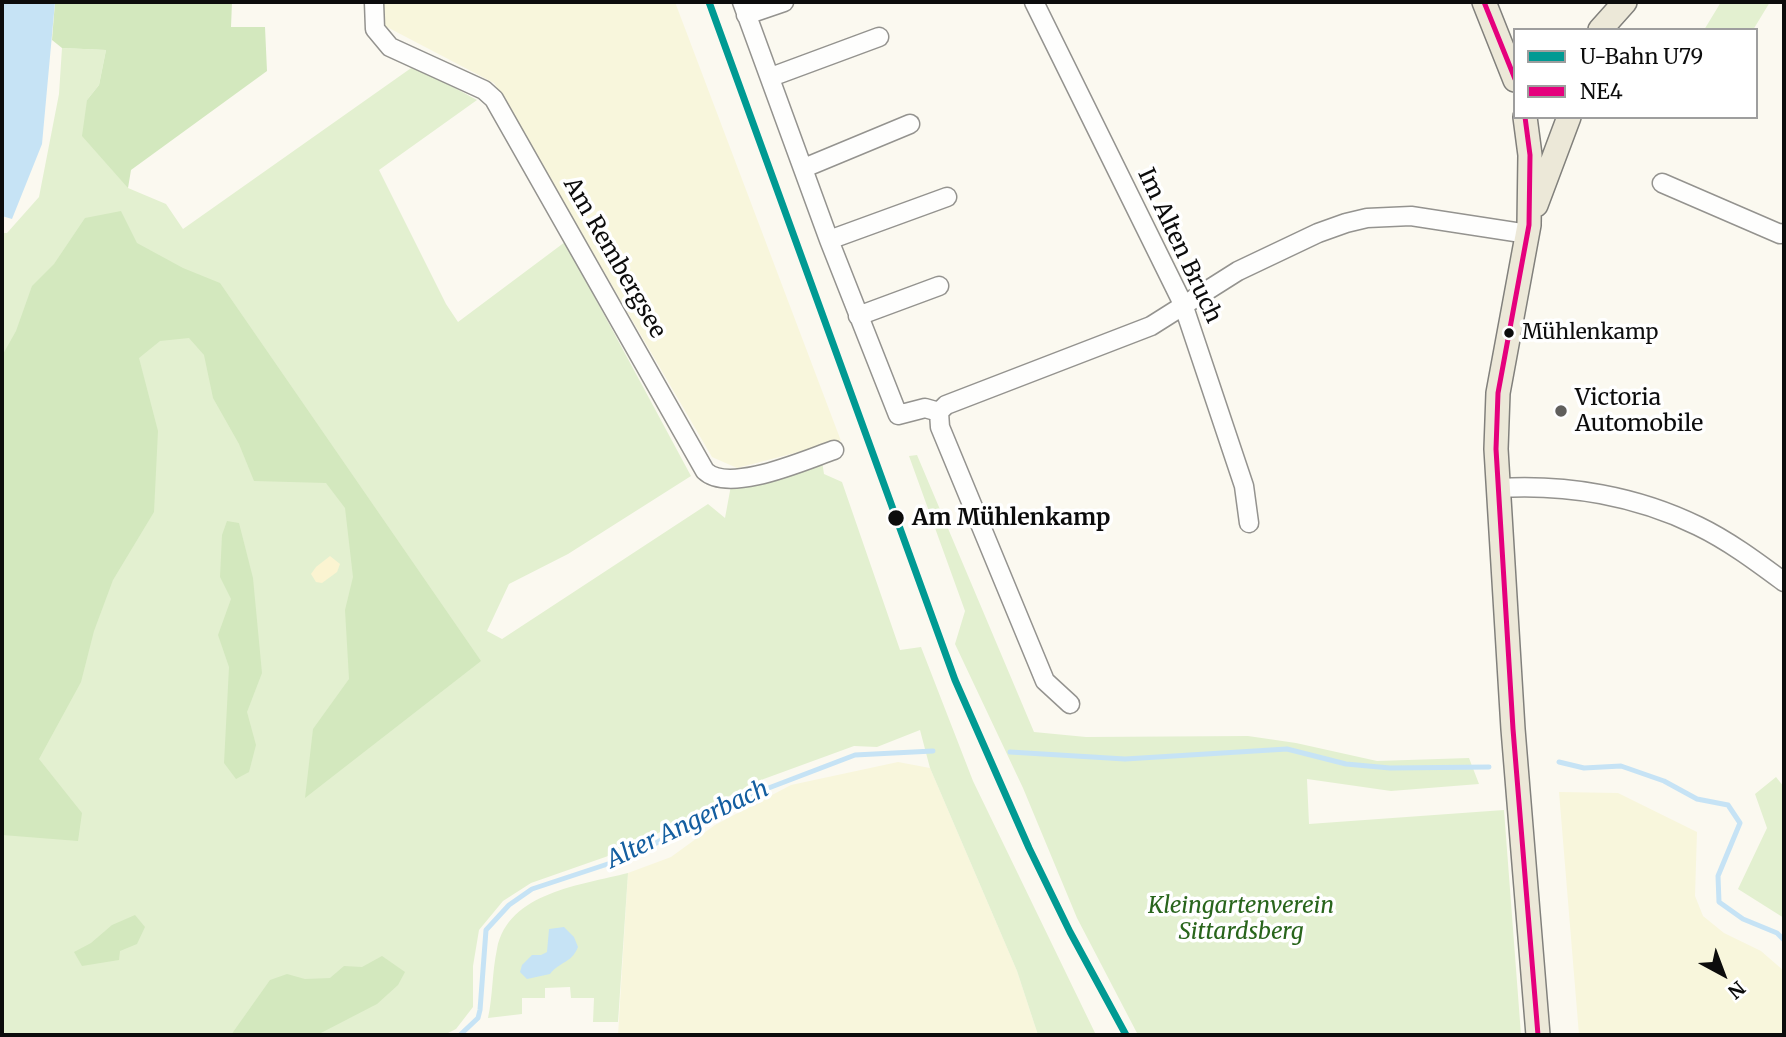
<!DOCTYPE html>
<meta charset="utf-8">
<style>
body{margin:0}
#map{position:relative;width:1786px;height:1037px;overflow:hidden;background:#fbf9f0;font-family:Merriweather,serif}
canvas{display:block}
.frame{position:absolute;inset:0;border:4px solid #0c0c0c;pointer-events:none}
.legend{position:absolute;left:1513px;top:28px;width:245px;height:91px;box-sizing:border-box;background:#fff;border:2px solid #9e9e9e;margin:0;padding:9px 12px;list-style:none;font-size:21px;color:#0c0c0c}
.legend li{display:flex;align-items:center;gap:14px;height:35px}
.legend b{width:35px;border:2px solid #9e9e9e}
.north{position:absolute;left:1688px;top:939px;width:70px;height:70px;-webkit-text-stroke:5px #fff;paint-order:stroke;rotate:139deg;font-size:19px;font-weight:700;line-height:28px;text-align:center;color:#0c0c0c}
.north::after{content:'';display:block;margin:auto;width:24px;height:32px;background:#0c0c0c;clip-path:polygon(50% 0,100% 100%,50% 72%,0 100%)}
</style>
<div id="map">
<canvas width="1786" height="1037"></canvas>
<div class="frame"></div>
<ul class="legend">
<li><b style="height:9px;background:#009a93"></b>U-Bahn U79</li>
<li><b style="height:9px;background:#e5007d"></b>NE4</li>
</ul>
<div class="north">N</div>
</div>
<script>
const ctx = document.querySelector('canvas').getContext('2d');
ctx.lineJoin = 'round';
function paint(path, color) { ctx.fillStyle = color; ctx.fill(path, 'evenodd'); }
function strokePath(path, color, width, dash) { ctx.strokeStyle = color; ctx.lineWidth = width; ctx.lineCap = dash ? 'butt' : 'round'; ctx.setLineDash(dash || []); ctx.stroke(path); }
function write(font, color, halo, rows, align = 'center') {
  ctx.font = font + ' Merriweather,serif'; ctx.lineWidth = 7; ctx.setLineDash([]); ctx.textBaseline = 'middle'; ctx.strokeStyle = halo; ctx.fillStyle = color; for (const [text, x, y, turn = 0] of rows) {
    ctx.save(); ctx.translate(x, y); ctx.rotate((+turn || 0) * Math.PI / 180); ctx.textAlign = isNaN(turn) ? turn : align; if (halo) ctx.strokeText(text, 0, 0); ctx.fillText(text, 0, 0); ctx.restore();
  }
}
paint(new Path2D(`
 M 378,2 L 675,2 L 841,441 L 737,468 L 712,457 L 494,83 L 385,26 Z
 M 898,762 L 930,768 L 1017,971 L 1038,1035 L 618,1035 L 628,873 L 671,857 L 715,825 L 791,785 Z
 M 1559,792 L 1618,793 L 1697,832 L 1695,896 L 1703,916 L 1724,933 L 1761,951 L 1784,971 L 1784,1035 L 1579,1035 Z`), '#f8f6dc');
paint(new Path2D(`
 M 1721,2 L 1770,2 L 1753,30 L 1704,30 Z
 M 62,48 L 106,50 L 99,85 L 87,100 L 128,188 L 166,204 L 183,229 L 414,66 L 477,100 L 379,170 L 446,304 L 458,322 L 565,242 L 691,476 L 568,554 L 509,584 L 487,631 L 502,639 L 708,504 L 725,518 L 732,480 L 821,455 L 824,474 L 842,482 L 900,650 L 921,647 L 973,781 L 1096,1035 L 1038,1035 L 1017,971 L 930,768 L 920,730 L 877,747 L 854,746 L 761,780 L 680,821 L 631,848 L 531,883 L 503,901 L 479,930 L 473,966 L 473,1007 L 456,1029 L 444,1035 L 2,1035 L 2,233 L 7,233 L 39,197 L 59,94 Z
 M 917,455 L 1034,732 L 1086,737 L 1248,736 L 1296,743 L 1377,761 L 1469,758 L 1479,784 L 1391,791 L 1307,779 L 1309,824 L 1504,810 L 1521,1035 L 1138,1035 L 1077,918 L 1023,788 L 955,644 L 965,611 L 909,456 Z
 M 1776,777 L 1784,787 L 1784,918 L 1738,889 L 1767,828 L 1755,794 Z
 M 628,873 L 618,1022 L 593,1022 L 594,998 L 571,998 L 570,987 L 545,988 L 545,998 L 522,998 L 522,1014 L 488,1018 C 493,995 492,972 497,949 C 508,892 582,885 628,873 Z`), '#e3f0d0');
paint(new Path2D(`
 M 55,2 L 232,2 L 231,27 L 265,27 L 267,71 L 131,170 L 128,188 L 82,136 L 87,100 L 99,85 L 106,50 L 62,48 L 52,40 Z
 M 121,211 L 137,243 L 183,268 L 220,283 L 481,661 L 305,798 L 313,729 L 349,679 L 345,610 L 353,577 L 345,508 L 326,483 L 254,481 L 239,444 L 213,398 L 204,355 L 189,338 L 160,341 L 139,358 L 158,431 L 154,512 L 113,580 L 94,631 L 81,682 L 39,759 L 82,813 L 78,841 L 2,835 L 2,356 L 16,331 L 32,286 L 54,264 L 85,218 Z
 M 227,521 L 239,523 L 253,578 L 262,673 L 247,712 L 256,745 L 249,772 L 236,779 L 224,763 L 229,667 L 218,635 L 231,599 L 220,577 L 222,535 Z
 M 135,915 L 145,927 L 137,944 L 120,951 L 119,960 L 82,966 L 74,952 L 91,943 L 112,925 Z
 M 382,956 L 405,972 L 398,985 L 377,1004 L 317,1035 L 231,1035 L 270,980 L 287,974 L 305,979 L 330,978 L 344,966 L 362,967 Z`), '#d3e8be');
paint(new Path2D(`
 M 330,556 L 340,564 L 337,572 L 322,583 L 316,582 L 311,574 L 316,567 Z`), '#fbf4d1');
paint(new Path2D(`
 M 2,2 L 55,2 L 42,144 L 12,219 L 2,216 Z
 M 564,927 L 574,937 L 578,947 C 571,964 560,961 550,974 L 527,979 L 520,972 L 522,965 L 532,955 L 541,955 L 547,952 L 549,929 Z`), '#c6e3f5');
strokePath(new Path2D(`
 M 1010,752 L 1125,759 L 1287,749 L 1346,764 L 1390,768 L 1489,767
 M 1559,762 L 1584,768 L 1621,766 L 1664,781 L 1697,799 L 1728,805 L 1740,823 L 1718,876 L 1719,902 L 1743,919 L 1777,933 L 1784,940
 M 460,1035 L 478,1018 L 480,1010 L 486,930 L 509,905 L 532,889 L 638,854 L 686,825 L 766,789 L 855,755 L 933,751`), '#c6e3f5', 5);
const minor = new Path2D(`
 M 374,2 L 375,29 L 390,47 L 484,90 L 494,99 L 705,471 C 729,494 805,460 834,450
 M 742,2 L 829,240 L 898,415 L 925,408 L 939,412
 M 1034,2 L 1183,304 L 1244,486 L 1249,523
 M 746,15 L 784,2
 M 771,77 L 879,37
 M 804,168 L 910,124
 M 1662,183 L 1780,234 L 1784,233
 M 829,240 L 947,197
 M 858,316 L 939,286
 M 939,412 L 946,405 L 1151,326 L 1238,271 L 1318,233 L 1346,223 L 1367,218 L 1411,216 L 1528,234
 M 939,412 L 940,427 L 1045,681 L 1070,704
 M 1499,488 C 1567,484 1637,496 1698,526 C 1729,541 1757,562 1784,582`);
const major = new Path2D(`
 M 1484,2 L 1515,80
 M 1600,30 L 1625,2
 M 1525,117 L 1530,155 L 1529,225 L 1498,393 L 1496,449 L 1513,729 L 1538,1035
 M 1536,205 L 1569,117`);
strokePath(minor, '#94938f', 21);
strokePath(major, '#81807c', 26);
strokePath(minor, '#fefefd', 18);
strokePath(major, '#ece8d8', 23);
strokePath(new Path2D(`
 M 1484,2 L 1515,79
 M 1525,117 L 1530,155 L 1529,225 L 1498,393 L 1496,449 L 1513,729 L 1538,1035`), '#e5007d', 5);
strokePath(new Path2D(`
 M 709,2 L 955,680 L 1029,848 L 1070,932 L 1126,1035`), '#009a93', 7);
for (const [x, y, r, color] of [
 [1509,333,6,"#0c0c0c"],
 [1561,411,7,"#605f5c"],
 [896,518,9,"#0c0c0c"]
]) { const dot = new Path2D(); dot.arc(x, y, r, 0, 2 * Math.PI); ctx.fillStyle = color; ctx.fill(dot); strokePath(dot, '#fff', 2.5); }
write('21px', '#0c0c0c', '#fff', [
 ["Mühlenkamp",1522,333]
], 'left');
write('23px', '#0c0c0c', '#fff', [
 ["Im Alten Bruch",1179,246,65],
 ["Am Rembergsee",614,258,60]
]);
write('23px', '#0c0c0c', '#fff', [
 ["Victoria",1575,398],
 ["Automobile",1575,424]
], 'left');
write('bold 23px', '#0c0c0c', '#fff', [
 ["Am Mühlenkamp",912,518]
], 'left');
write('italic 23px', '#29651c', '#fff', [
 ["Kleingartenverein",1241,906],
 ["Sittardsberg",1241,932]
]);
write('italic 24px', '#145ea0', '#fff', [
 ["Alter Angerbach",688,825,-25]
]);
</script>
